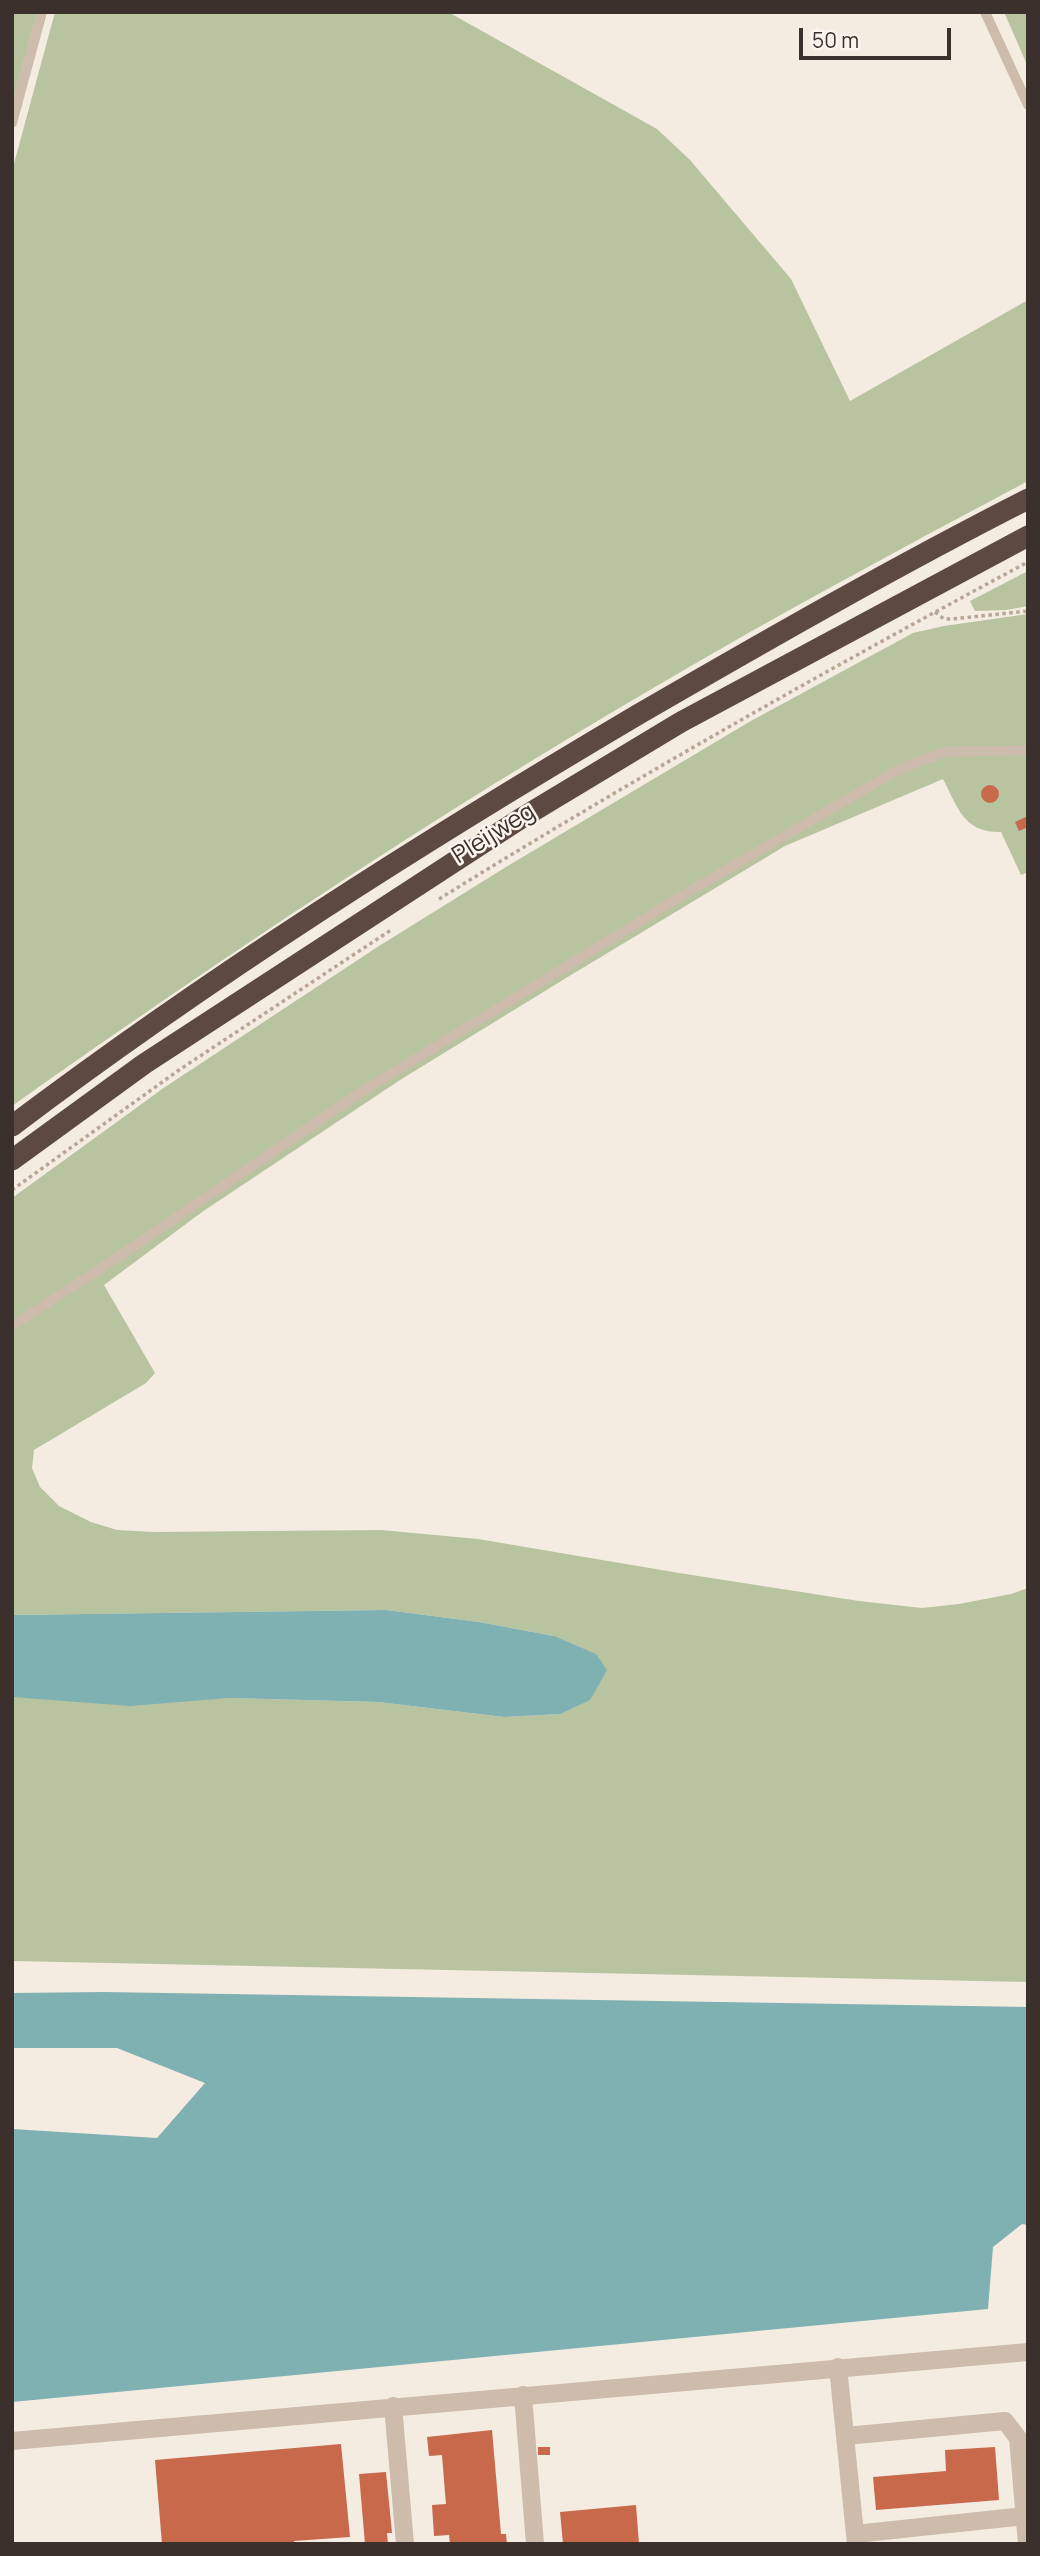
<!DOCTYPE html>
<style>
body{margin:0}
#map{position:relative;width:1040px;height:2556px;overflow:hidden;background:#f4ebe1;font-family:Manrope,sans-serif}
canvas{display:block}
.frame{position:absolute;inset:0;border:14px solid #3b302b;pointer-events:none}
.scale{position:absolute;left:799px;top:28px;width:152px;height:32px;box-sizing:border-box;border:4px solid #3b302b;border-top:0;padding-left:9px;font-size:21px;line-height:24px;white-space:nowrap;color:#3b302b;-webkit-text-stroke:5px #fbf5ee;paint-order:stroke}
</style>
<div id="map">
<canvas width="1040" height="2556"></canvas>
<div class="frame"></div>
<div class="scale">50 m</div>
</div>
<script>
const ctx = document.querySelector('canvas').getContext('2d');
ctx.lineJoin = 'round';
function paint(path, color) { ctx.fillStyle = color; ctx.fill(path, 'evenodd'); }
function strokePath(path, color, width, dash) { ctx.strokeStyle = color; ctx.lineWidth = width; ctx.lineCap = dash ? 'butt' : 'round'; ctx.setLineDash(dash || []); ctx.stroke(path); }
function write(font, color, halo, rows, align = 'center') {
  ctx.font = font + ' Manrope,sans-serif'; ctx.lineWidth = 5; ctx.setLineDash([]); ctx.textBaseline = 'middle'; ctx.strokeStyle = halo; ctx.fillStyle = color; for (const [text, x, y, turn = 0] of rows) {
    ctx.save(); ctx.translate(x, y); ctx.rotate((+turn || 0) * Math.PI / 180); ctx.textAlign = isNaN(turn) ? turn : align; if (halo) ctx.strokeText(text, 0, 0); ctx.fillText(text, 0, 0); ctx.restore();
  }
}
paint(new Path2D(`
 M 12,12 L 37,12 L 12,105 Z
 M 55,12 L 448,12 L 657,129 L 690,160 L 791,279 L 850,401 L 1028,300 L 1028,481 C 902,548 777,615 655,687 C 434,816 221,958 12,1106 L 12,171 Z
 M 1004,12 L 1028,12 L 1028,67 Z
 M 1028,571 L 1028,606 L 1006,610 L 975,611 L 970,601 Z
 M 1028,614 L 1028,872 L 1021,875 L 1001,832 C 964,833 958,808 943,779 L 785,846 L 571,975 L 400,1080 L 202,1212 L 104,1285 L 155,1373 L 146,1383 L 34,1450 L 32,1468 L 40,1487 L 59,1506 L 91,1522 L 117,1530 L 154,1532 L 381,1530 L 478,1539 L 679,1573 L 859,1601 L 922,1608 L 959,1604 L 1011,1594 L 1028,1588 L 1028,1982 L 12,1961 L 12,1697 L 181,1700 L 229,1698 L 378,1702 L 504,1717 L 560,1714 L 554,1636 L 479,1622 L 386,1610 L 12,1615 L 12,1198 L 165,1087 L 379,946 L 506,867 L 749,722 L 913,633 L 944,626 Z`), '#b8c4a0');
paint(new Path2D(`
 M 386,1610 L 479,1622 L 554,1636 L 596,1654 L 607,1670 L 590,1700 L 560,1714 L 504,1717 L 378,1702 L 229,1698 L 130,1706 L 12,1697 L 12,1615 Z
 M 104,1992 L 1028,2007 L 1028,2225 L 1022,2224 L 993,2247 L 988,2309 L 12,2402 L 12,2129 L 157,2138 L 205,2083 L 117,2048 L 12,2048 L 12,1993 Z`), '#7fb0b2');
paint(new Path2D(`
 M981 794a9 9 0 1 1 18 0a9 9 0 1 1-18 0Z
 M 1028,816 L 1028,827 L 1019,831 L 1015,822 Z
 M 492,2430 L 501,2534 L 506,2534 L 507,2544 L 450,2544 L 449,2535 L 434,2536 L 432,2505 L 446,2504 L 445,2493 L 442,2455 L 429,2456 L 427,2437 Z
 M 341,2444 L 350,2537 L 294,2541 L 295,2544 L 162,2544 L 155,2460 Z
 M 538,2447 L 550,2447 L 550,2455 L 538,2455 Z
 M 995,2447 L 999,2500 L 876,2510 L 873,2477 L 946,2471 L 945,2450 Z
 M 386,2472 L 392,2533 L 387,2533 L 388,2544 L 365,2544 L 359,2474 Z
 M 636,2505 L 639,2544 L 563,2544 L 560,2512 Z`), '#c8694b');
strokePath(new Path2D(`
 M 935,612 L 944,619 L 952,619 L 1028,611
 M 439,899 C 631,780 828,669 1028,562
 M 12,1190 L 179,1070 L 391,930`), '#b9a596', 3.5, [3.5, 3.5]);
strokePath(new Path2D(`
 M 985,12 L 1028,105
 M 12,123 L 42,12
 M 12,1326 L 121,1255 L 358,1094 L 683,895 L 896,771 L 944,752 L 1028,750`), '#cdbbac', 10);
strokePath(new Path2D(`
 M 838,2367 L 856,2544
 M 523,2395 L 535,2544
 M 393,2406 L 405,2544
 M 846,2436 L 1005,2421 L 1018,2438 L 1027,2544
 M 12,2441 L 1028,2352
 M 855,2534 L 1025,2516`), '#cdbbac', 18);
strokePath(new Path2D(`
 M 12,1126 C 212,975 424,841 639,714 C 767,640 896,566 1028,499
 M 12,1160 L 144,1064 L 520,819 L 681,722 L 1028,536`), '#5c4a42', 21);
write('24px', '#3b302b', '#fbf5ee', [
 ["Pleijweg",494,834,-32]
]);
</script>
